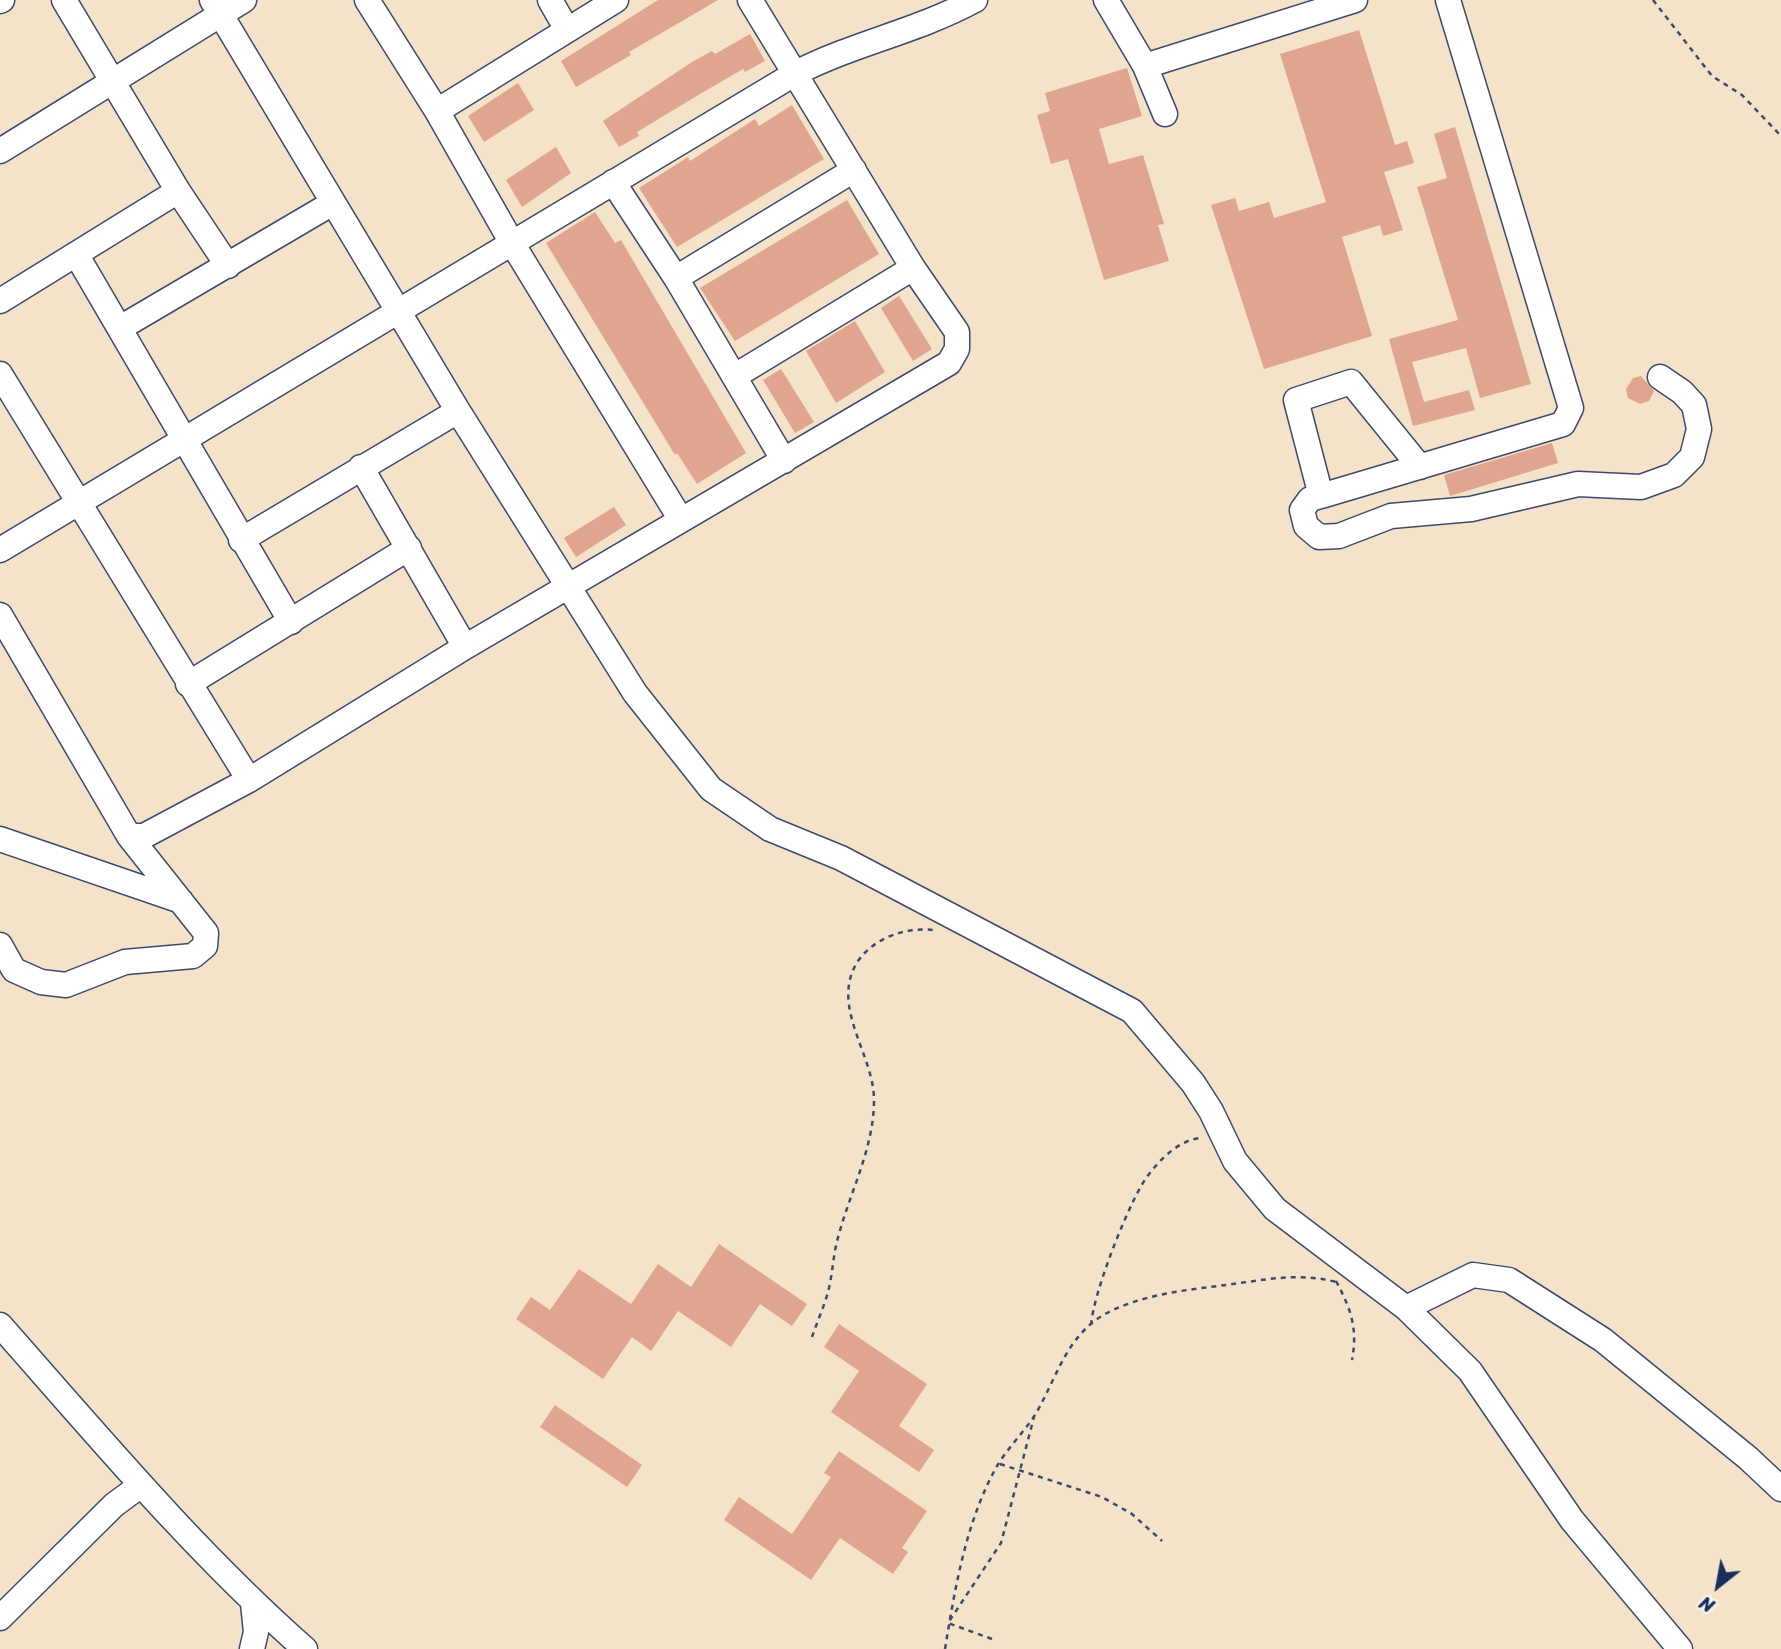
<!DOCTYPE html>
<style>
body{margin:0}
#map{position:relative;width:1781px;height:1649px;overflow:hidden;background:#f4e2c9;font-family:Sriracha,sans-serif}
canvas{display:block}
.north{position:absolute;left:1683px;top:1551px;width:70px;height:70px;-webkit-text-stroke:5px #f7f3e8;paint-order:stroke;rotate:211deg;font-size:19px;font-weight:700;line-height:28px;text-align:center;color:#1b2f5e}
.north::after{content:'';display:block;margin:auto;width:24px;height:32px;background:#1b2f5e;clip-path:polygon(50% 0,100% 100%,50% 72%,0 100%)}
</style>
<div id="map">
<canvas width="1781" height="1649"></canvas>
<div class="north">N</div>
</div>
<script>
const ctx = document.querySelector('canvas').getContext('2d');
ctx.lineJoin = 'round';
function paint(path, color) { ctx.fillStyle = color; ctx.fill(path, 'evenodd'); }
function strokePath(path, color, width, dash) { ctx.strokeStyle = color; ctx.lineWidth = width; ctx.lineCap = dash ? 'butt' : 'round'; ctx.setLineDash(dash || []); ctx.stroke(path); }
paint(new Path2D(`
 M 658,0 L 718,0 L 629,52 L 631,55 L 576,87 L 561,61 Z
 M 1359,30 L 1395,145 L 1407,141 L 1414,163 L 1384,172 L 1403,230 L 1383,236 L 1380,225 L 1342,237 L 1372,336 L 1264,369 L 1211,205 L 1235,198 L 1239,211 L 1269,202 L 1274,218 L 1326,202 L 1280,54 Z
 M 750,34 L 765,61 L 745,72 L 743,69 L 700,94 L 637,132 L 639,136 L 619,147 L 603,121 L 692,62 L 712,51 L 715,54 Z
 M 1127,68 L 1142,116 L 1099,129 L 1109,164 L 1143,155 L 1164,224 L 1158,225 L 1169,261 L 1104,280 L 1068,159 L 1051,164 L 1037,115 L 1050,111 L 1045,93 Z
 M 518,83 L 534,110 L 484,142 L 468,116 Z
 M 792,105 L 824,159 L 677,247 L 639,188 L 688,157 L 690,161 L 755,119 L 759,126 Z
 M 1455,127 L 1531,384 L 1480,398 L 1466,348 L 1412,362 L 1424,402 L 1469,390 L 1475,410 L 1413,426 L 1389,339 L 1458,320 L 1417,187 L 1447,178 L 1434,134 Z
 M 556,147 L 571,173 L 522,207 L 506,180 Z
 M 847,200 L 879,254 L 735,341 L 700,288 Z
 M 595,212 L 615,243 L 621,240 L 746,453 L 697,484 L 677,453 L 675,455 L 546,243 Z
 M 899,296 L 932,349 L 913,361 L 881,308 Z
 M 855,321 L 885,372 L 836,403 L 806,351 Z
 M 781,369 L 814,422 L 795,433 L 763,380 Z
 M 1641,376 L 1654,391 L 1649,401 L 1640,404 L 1628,398 L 1626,389 L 1633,378 Z
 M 1552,443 L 1558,463 L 1450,496 L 1444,475 Z
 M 614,507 L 626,525 L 576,557 L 564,538 Z
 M 719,1244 L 807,1304 L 792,1326 L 760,1304 L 731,1347 L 678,1311 L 651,1351 L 632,1337 L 603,1379 L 516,1319 L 531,1297 L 550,1310 L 579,1269 L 631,1304 L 658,1264 L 691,1287 Z
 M 839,1324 L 927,1384 L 899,1426 L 934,1450 L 919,1472 L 831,1412 L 859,1371 L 824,1347 Z
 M 555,1405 L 642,1465 L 627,1487 L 540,1427 Z
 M 839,1451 L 927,1511 L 902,1548 L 908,1552 L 893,1574 L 840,1538 L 811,1580 L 724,1520 L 739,1497 L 792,1534 L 831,1477 L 824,1473 Z`), '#e0a58e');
const minor = new Path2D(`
 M 64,0 L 178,191 L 228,266
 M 212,0 L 458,411 L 635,693 L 711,789 L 770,829 L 841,858 L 1132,1011 L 1193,1083 L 1211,1111 L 1235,1161 L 1275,1209 L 1406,1308 L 1470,1371 L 1572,1520 L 1680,1649
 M 367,0 L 437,111 L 512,243 L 681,520
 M 550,0 L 566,28
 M 1106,0 L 1145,66
 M 0,1 L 2,0
 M 437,111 L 616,0
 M 1165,114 L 1145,66 L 1355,0
 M 0,151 L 244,0
 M 613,182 L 676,278 L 784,461
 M 76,254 L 291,622
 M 676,278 L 854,170
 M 0,301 L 178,191
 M 120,328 L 331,204
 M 0,374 L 249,780
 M 735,376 L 913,268
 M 361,467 L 465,647
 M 1420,467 L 1351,382 L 1296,400 L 1321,496 L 1563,424 L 1571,408 L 1448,0
 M 1321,496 L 1310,499 L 1302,510 L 1306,526 L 1319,537 L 1339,536 L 1391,516 L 1471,509 L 1578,484 L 1641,487 L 1674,475 L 1692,457 L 1699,429 L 1694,405 L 1682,392 L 1660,377
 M 241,540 L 458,411
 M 0,550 L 796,73 C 854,43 916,32 975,0
 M 0,615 L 129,836 L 206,933 L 205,946 L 193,956 L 125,962 L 66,985 L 41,982 L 14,970 L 0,945
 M 188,684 L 409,548
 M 129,836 L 144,836 L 249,780 L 465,647 L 949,363 L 957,349 L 957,332 L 913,268 L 750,0
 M 0,839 L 181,901
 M 1406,1308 L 1473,1275 L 1509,1280 L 1603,1340 L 1748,1458 L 1781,1489
 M 0,1325 C 98,1436 194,1551 305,1649
 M 0,1618 L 114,1505 L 141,1485
 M 252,1649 L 256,1632 L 253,1603`);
strokePath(minor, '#3c4a6e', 27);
strokePath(new Path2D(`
 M 1653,0 L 1712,76 L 1742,95 L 1781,136
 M 1336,1281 C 1351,1309 1358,1329 1352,1360
 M 1091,1325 C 1094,1292 1123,1219 1140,1188 C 1151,1168 1176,1140 1200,1138
 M 812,1337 C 817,1322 824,1307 828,1292 C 833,1273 833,1253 839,1234 C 851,1190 874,1147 874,1100 C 874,1054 829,1006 858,961 C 875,937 906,927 933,930
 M 1000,1464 L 1102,1497 L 1132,1514 L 1162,1541
 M 992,1639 L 948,1623 L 1001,1543 L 1034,1417
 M 945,1649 C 955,1588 966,1521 997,1466 C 1008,1448 1023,1433 1035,1415 C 1057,1378 1066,1335 1107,1313 C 1144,1294 1186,1290 1226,1285 C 1263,1280 1299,1272 1336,1282`), '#3c4a6e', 2.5, [5, 5]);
strokePath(minor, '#fff', 24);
</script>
